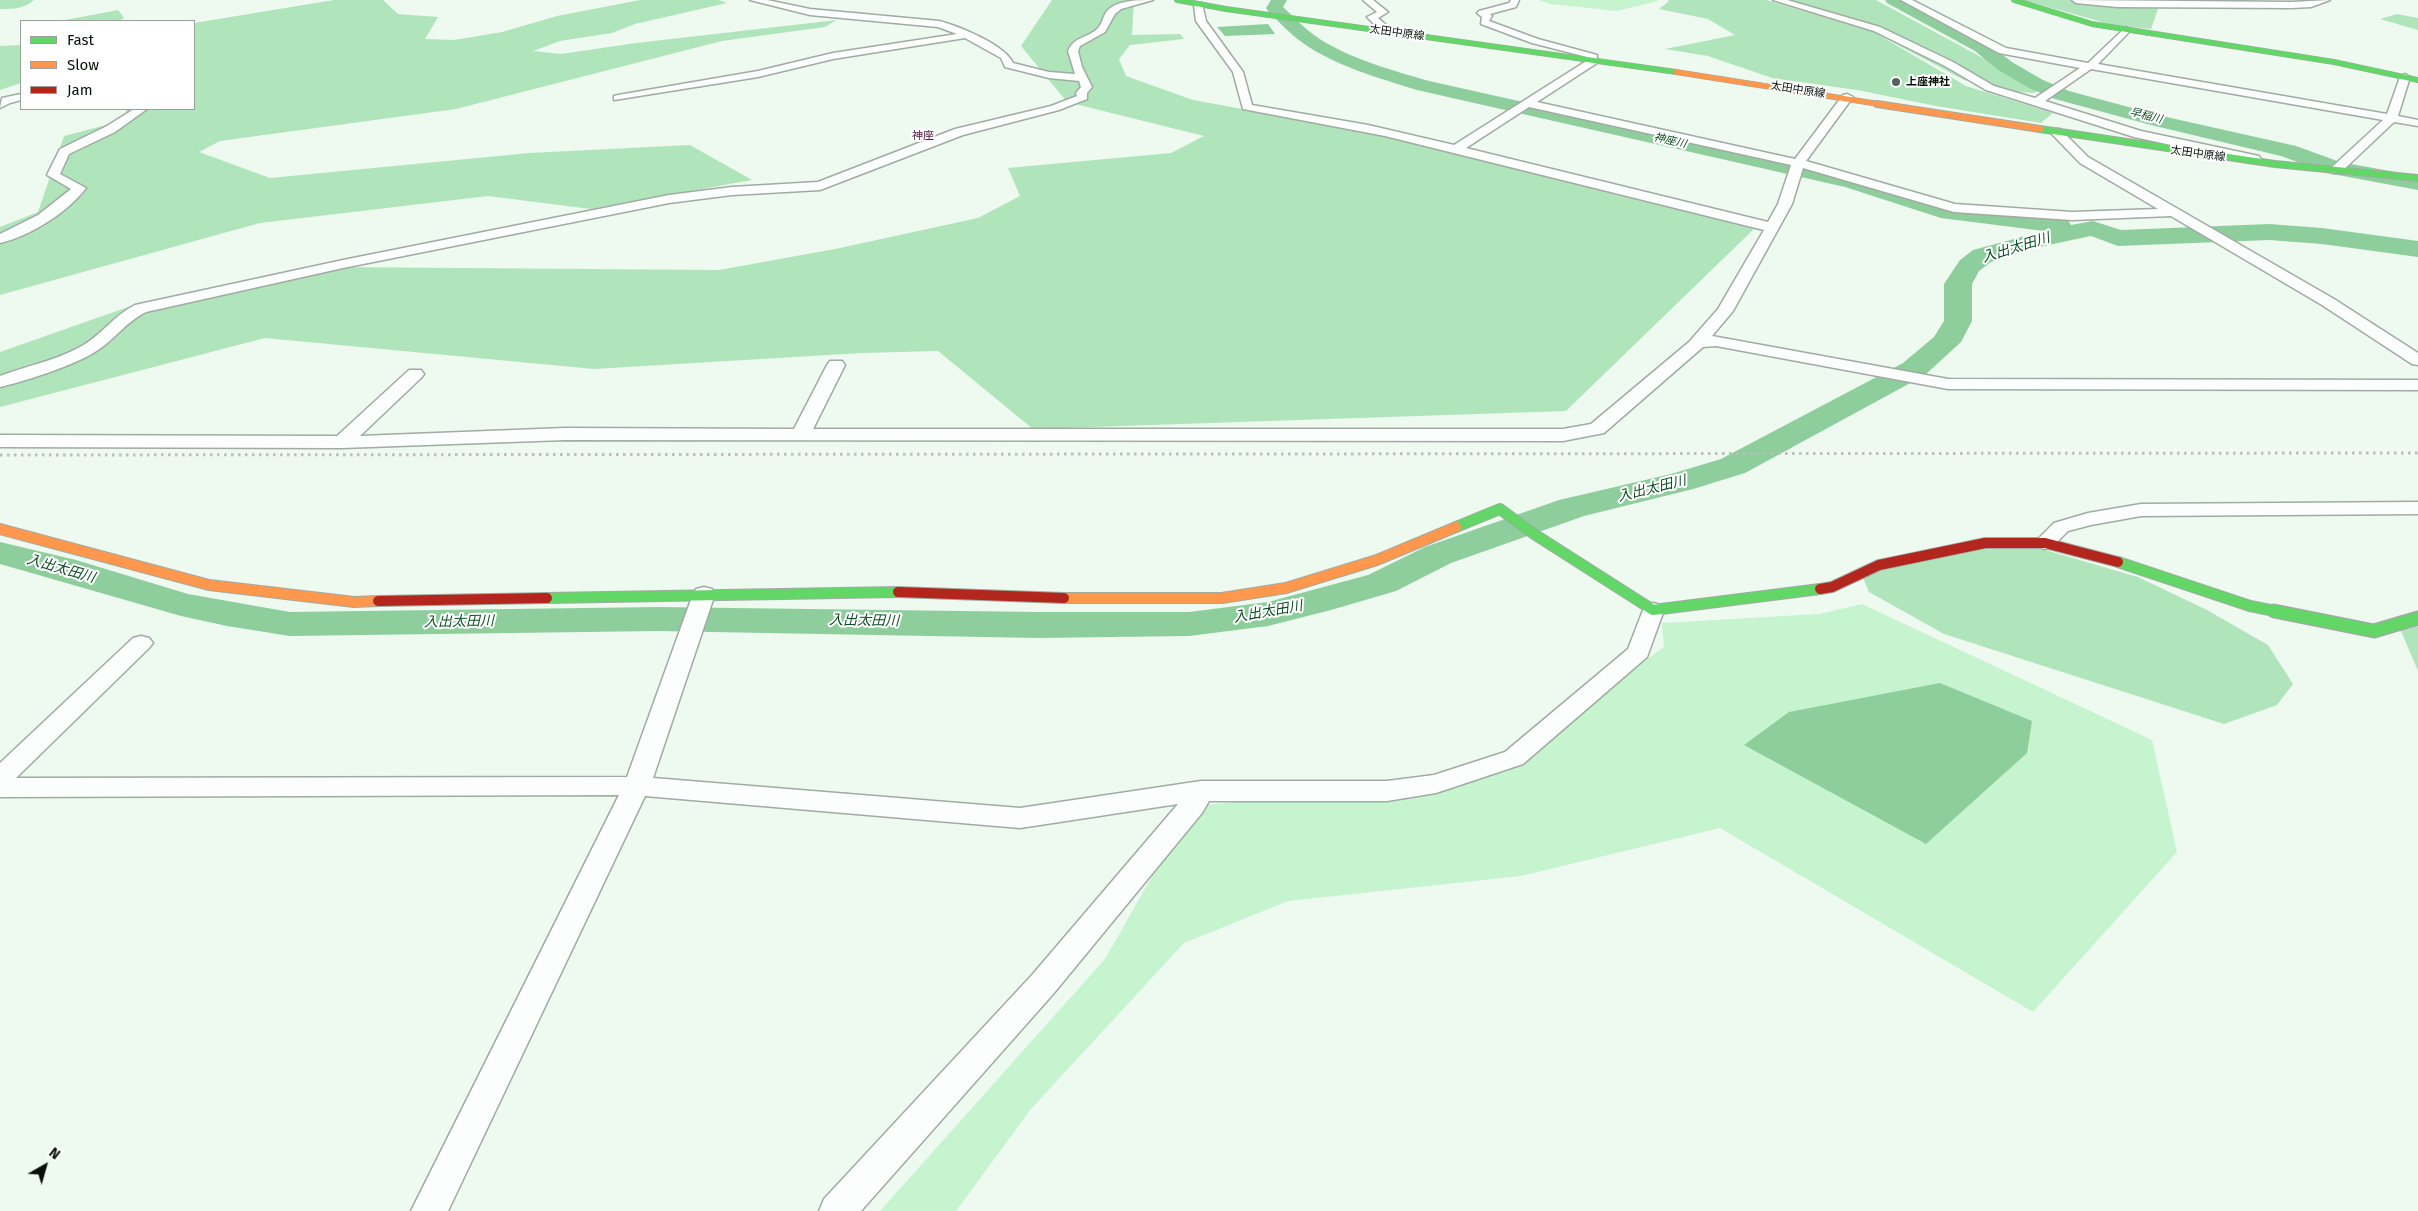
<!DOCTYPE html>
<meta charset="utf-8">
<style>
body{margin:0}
#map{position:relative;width:2418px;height:1211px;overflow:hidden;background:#eef9f0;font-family:"Fira Sans",sans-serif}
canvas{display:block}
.legend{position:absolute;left:20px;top:20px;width:175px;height:90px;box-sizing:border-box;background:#fff;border:1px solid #9c9f9d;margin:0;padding:6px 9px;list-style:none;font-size:15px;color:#071009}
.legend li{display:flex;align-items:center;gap:10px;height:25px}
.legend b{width:25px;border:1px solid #9c9f9d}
.north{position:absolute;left:20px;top:1141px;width:50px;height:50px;-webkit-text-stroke:4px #fff;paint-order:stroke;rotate:38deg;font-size:14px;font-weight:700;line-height:20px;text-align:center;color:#071009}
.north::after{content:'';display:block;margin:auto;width:18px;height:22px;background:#071009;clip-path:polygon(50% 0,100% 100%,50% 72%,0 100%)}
</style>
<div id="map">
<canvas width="2418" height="1211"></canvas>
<ul class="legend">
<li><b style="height:6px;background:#63d668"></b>Fast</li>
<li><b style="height:6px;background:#ff974d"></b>Slow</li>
<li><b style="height:6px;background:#b3261e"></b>Jam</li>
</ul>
<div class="north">N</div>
</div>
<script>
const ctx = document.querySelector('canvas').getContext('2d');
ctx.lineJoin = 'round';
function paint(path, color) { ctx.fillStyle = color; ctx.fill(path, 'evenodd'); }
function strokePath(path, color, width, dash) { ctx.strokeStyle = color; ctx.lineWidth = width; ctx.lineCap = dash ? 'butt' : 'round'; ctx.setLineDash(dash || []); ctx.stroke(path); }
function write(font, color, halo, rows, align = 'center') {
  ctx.font = font + ' "Fira Sans","Noto Sans JP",sans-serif'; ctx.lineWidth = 4; ctx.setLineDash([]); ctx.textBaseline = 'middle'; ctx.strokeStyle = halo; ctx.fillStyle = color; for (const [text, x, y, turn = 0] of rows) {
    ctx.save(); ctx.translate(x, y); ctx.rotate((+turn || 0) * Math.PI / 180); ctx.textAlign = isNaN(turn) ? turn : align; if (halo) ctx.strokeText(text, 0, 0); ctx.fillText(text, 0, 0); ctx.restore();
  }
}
paint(new Path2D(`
 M 1539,0 L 1657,0 L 1658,1 L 1617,11 L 1550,4 Z
 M 1862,604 L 2152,740 L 2177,852 L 2033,1012 L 1720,828 L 1521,876 L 1288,901 L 1184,943 L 1031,1109 L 956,1211 L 880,1211 L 1105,959 L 1192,806 L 1436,784 L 1531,744 L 1664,647 L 1662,623 L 1819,614 Z`), '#c5f4cf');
paint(new Path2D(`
 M 0,0 L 34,0 C 24,9 14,9 0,9 Z
 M 334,0 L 383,0 L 398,14 L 438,17 L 425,39 L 454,40 L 502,32 L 557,16 L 640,0 L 719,0 L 727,3 L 635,24 L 612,33 L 560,41 L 533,51 L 561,54 L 636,43 L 837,20 L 825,27 L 722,41 L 456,109 L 220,141 L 199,152 L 270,178 L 529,153 L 690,145 L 752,180 L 591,209 L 488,196 L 260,223 L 0,295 L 0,227 L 38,212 L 64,136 L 129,119 L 125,109 L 194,109 L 194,23 Z
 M 1052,0 L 1134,0 L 1132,35 L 1180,34 L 1184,39 L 1130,45 L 1119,59 L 1126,76 L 1193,100 L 1353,129 L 1614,189 L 1756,227 L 1566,411 L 1033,429 L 938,351 L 862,353 L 594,369 L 265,338 L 0,407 L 0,352 L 128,307 L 331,267 L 719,270 L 835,249 L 978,218 L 1020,196 L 1008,168 L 1171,153 L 1204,136 L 1067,102 L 1021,46 Z
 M 1667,0 L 1766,0 L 1864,29 L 1786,0 L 1876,0 L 1992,63 L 2046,86 L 2034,93 L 2010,91 L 1964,80 L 1877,34 L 1966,86 L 2053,113 L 2041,123 L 1936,106 L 1857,90 L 1772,78 L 1708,56 L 1665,49 L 1735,35 L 1708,19 L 1659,9 L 1669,1 Z
 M 2023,0 L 2129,0 L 2158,9 L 2151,29 L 2113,25 Z
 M 118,10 L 124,18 L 119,21 L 60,21 Z
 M 2397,14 L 2418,18 L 2418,30 L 2380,19 Z
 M 21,45 L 21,83 L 0,90 L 0,46 Z
 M 2028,545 L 2138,577 L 2207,610 L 2268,645 L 2293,684 L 2277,705 L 2224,724 L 1944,634 L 1869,592 L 1861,573 L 1928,549 Z
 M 2418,621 L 2418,671 L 2398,624 Z`), '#b0e5bc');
paint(new Path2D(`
 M 1268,24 L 1275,34 L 1225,36 L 1217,27 Z
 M 1940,683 L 2032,721 L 2027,753 L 1926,844 L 1744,745 L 1789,712 Z`), '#8ece9d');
paint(new Path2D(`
 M 1271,0 L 1287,0 L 1283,7 C 1293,16 1303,27 1314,35 C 1346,58 1392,70 1429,81 L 1851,175 L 1945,204 L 2059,218 L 2068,220 L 2071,225 L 2093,221 L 2121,230 L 2269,224 L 2322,228 L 2418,241 L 2418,257 L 2322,244 L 2269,240 L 2118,246 L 2091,236 L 2034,248 L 1991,262 L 1979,271 L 1972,284 L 1972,321 L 1961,342 L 1925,375 L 1745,473 L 1693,489 L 1584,516 L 1451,563 L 1396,591 L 1331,610 L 1268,626 L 1189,636 L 1038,638 L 658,631 L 290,636 L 227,626 L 181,616 L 0,564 L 0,542 L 76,560 L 188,594 L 290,612 L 658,607 L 1038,612 L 1189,612 L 1268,602 L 1368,575 L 1425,547 L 1559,500 L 1671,474 L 1721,459 L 1903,363 L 1934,337 L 1944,321 L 1944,284 L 1960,260 L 1973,250 L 2044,231 L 1941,218 L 1845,187 L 1417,90 C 1379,78 1335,66 1303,43 C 1290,34 1279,22 1268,11 L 1266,8 Z
 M 1885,0 L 1905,0 L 1987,43 L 2012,62 L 2043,80 L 2069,91 L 2162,116 L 2296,146 L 2340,162 L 2418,176 L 2418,190 L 2327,173 L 2281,156 L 2151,125 L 2055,99 L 2029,88 L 1998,70 L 1975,51 L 1887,3 Z`), '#8ece9d');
const street = new Path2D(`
 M 750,0 L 767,0 L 810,9 L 939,21 C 959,26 1005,45 1013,63 L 1049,72 L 1075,74 L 1068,51 C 1074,36 1089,38 1098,28 C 1103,23 1103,15 1108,10 C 1118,0 1140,0 1153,0 L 1121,9 L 1115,14 L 1105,32 L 1080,46 L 1078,51 L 1082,67 L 1092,87 L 1087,93 L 1087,99 L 1059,110 L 963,135 L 820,190 L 732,195 L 669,203 L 343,268 L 146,312 C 127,321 115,339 98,350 C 76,365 26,381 0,387 L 0,376 C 26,366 55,361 80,347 C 101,336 114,315 135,305 L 343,260 L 669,195 L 732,187 L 818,182 L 955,129 L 1051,106 L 1077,96 L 1076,93 L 1081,87 L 1079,81 L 1049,78 L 1005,67 L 1001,58 L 965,38 L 833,59 L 758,77 L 614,100 L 614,96 L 618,95 L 758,71 L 833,53 L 957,34 L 938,27 L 810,15 Z
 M 1363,0 L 1373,0 L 1388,12 L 1378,18 L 1386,25 L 1384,33 L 1376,31 L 1376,26 L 1367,17 L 1377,12 Z
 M 1511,0 L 1519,0 L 1516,7 L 1490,14 L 1492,16 L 1489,21 L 1538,39 L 1597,55 L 1597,63 L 1537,102 L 1795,159 L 1843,95 L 1847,94 L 1853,97 L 1806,161 L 1955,204 L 2072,212 L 2158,209 L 2080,163 L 2050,132 L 2052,129 L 2060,129 L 2088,157 L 2334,299 L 2418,353 L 2418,365 L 2412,364 L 2322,305 L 2171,216 L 2072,220 L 1954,212 L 1803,168 L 1792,204 L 1733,311 L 1712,336 L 1948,379 L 2418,380 L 2418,390 L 1948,389 L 1716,346 L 1703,347 L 1604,433 L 1563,441 L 565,440 L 342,448 L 0,447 L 0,435 L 337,436 L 409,370 L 421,370 L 424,374 L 421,378 L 360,436 L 565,428 L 794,429 L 827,365 L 830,361 L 842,361 L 845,365 L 813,429 L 1563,429 L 1591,424 L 1689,342 L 1718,309 L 1764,230 L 1385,136 L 1243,109 L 1233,72 L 1196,21 L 1194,5 L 1202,3 L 1206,21 L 1243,72 L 1252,105 L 1368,125 L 1454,145 L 1588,60 L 1587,57 L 1532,43 L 1481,24 L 1482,17 L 1477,13 L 1479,11 L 1509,3 ZM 1529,107 L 1791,165 L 1778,204 L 1768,222 L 1466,148 Z
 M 1773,0 L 1787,0 L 1880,27 L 1953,62 L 1994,86 L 2035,98 L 2080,68 L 1999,53 L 1901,0 L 1912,0 L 2006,48 L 2088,63 L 2126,27 L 2131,30 L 2129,32 L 2098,64 L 2387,114 L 2400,77 L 2405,74 L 2410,77 L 2398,116 L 2418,120 L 2418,126 L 2394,122 L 2340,173 L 2332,173 L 2330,170 L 2332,167 L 2383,120 L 2091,69 L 2045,101 L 2141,131 L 2259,156 L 2261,159 L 2259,162 L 2255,163 L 2134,137 L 1986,90 L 1945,66 L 1874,31 Z
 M 2072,0 L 2292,2 L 2330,0 L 2311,7 L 2292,8 L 2117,7 L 2076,3 Z
 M 21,94 L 21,100 L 10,103 L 0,108 L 2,98 Z
 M 134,109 L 147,109 L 115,132 L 69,154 L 60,174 L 86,188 C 67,213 30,236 0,243 L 0,234 L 38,215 L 71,189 L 47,175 L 60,149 L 107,126 Z
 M 2418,502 L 2418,514 L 2141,516 L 2091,525 L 2068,531 L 2052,547 L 2045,549 L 2038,547 L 2034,543 L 2054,523 L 2088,513 L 2141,504 Z
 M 704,587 L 712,589 L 715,594 L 653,778 L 1020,808 L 1201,781 L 1387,781 L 1434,775 L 1505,752 L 1628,649 L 1645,605 L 1653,603 L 1661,605 L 1664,610 L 1647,657 L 1523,764 L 1436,793 L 1387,801 L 1209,801 L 1202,813 L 1054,993 L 861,1211 L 819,1211 L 824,1199 L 1032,975 L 1178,804 L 1020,828 L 645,796 L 448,1211 L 411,1211 L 619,795 L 0,797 L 0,763 L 133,638 L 141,636 L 149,638 L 153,643 L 149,648 L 16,778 L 627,777 L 693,594 L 696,589 Z`);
const fastFar3 = new Path2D(`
 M 1177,0 L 1226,9 L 1676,72
 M 2014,0 L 2092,24 L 2334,62 L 2418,80`);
const fastFar2 = new Path2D(`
 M 2040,129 L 2275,164 L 2418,178`);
const fastFar1 = new Path2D(`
 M 1456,527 L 1500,509 L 1534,534 L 1653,610 L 1820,589
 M 2118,562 L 2250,606 L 2280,612
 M 547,598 L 898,592`);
const fast = new Path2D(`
 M 2274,611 L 2374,631 L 2418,618`);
const slowFar2 = new Path2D(`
 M 1676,72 L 1885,105`);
const slowFar1 = new Path2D(`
 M 1877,104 L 2040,129`);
const slow = new Path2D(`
 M 0,529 L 209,585 L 354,602 L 378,601
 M 1064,598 L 1222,598 L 1286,588 L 1377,560 L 1456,527`);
const jam = new Path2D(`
 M 1820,589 L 1832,587 L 1879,565 L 1985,543 L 2045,543 L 2118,562
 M 898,592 L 1064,598
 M 378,601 L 547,598`);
strokePath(street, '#a1aba3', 3);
strokePath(fastFar3, '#a1aba3', 6);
strokePath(fastFar2, '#a1aba3', 8);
strokePath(fastFar1, '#a1aba3', 12);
strokePath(fast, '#a1aba3', 15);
strokePath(slowFar2, '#a1aba3', 6);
strokePath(slowFar1, '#a1aba3', 8);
strokePath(slow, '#a1aba3', 12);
strokePath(jam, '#a1aba3', 12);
paint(street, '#fcfefd');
strokePath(fastFar3, '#63d668', 5);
strokePath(fastFar2, '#63d668', 6);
strokePath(fastFar1, '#63d668', 10);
strokePath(fast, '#63d668', 12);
strokePath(slowFar2, '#ff974d', 5);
strokePath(slowFar1, '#ff974d', 6);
strokePath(slow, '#ff974d', 10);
strokePath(jam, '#b3261e', 10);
strokePath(new Path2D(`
 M 0,455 L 2418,453`), '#bbbebb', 3, [2.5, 4.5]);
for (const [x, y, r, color] of [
 [1896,82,5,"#58625a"]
]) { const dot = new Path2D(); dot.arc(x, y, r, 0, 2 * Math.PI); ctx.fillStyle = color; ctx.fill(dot); strokePath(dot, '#fff', 2); }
write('11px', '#071009', '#fff', [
 ["太田中原線",1397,33,8],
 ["太田中原線",1798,90,9],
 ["太田中原線",2198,154,8]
]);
write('bold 11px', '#071009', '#fff', [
 ["上座神社",1906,82]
], 'left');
write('italic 11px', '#0f4e25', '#fff', [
 ["早稲川",2146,116,14],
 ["神座川",1670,141,13]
]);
write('11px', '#52204f', '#fff', [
 ["神座",923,136]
]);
write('italic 14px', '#0f4e25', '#fff', [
 ["入出太田川",2016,248,-17],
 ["入出太田川",1652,489,-14],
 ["入出太田川",61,569,16],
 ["入出太田川",1268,612,-10],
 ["入出太田川",864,621,1],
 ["入出太田川",459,622,-1]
]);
</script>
